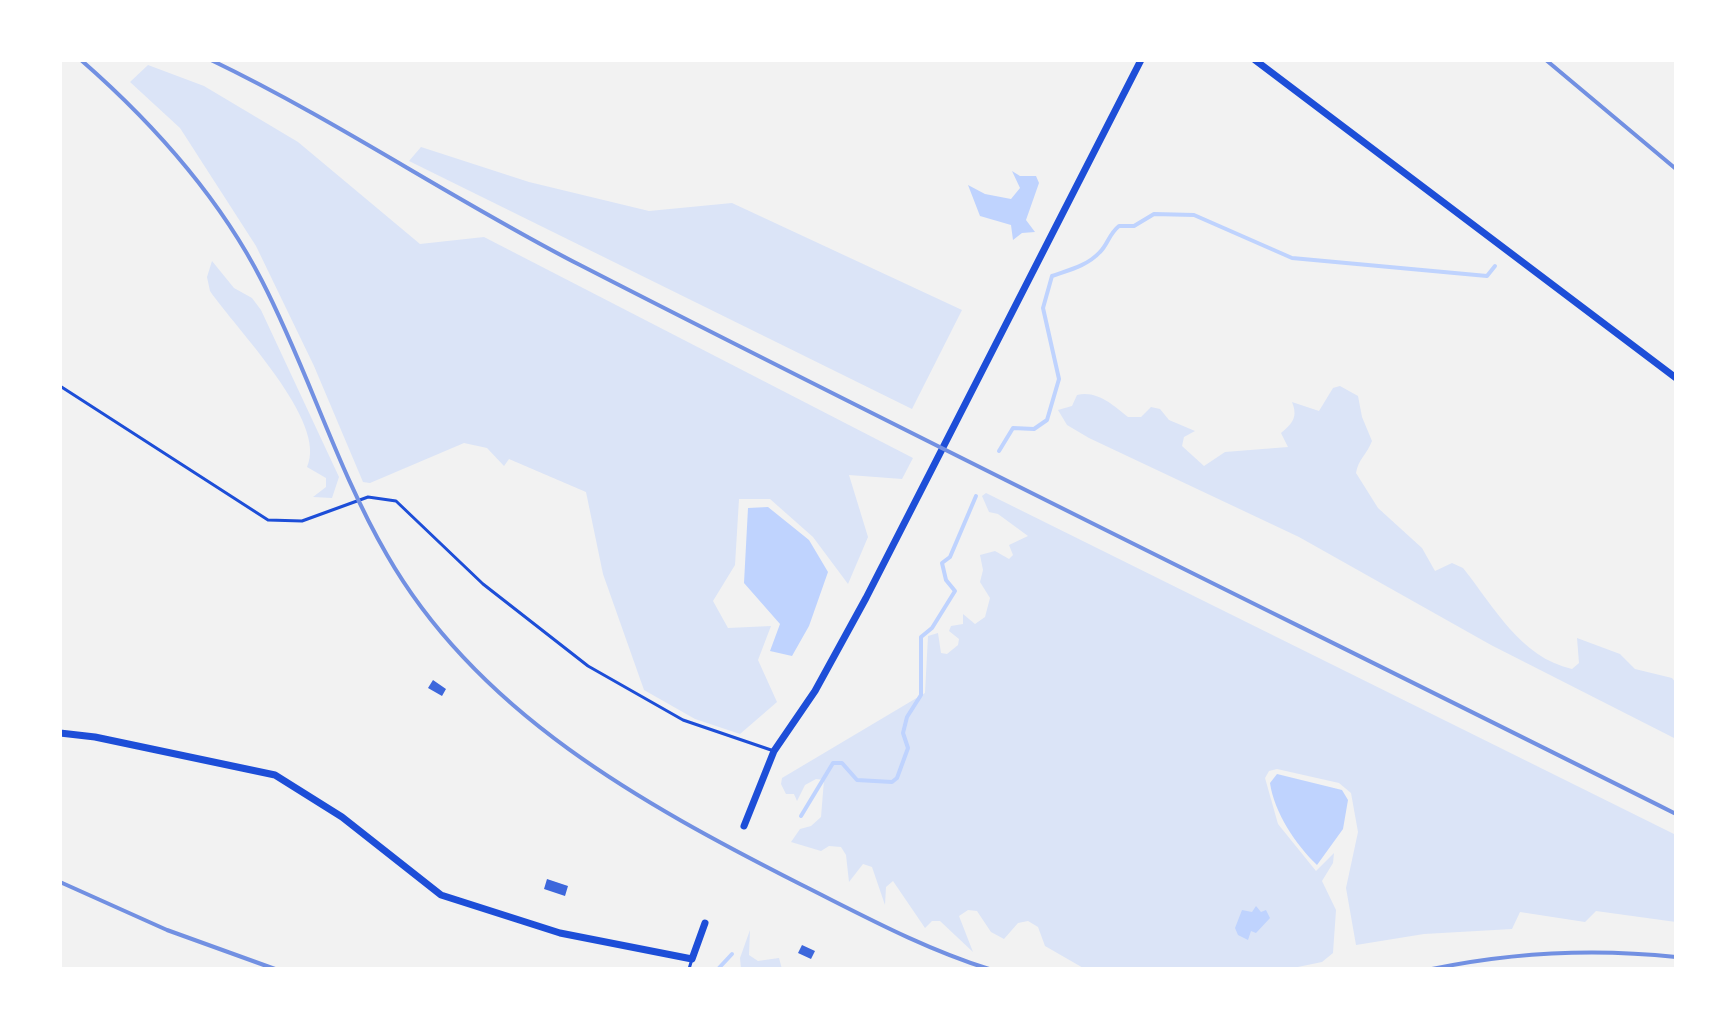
<!DOCTYPE html>
<style>
body{margin:0}
#map{position:relative;width:1736px;height:1029px;overflow:hidden;background:#f2f2f2;font-family:"Noto Sans",sans-serif}
canvas{display:block}
.frame{position:absolute;inset:0;border:62px solid #fff;pointer-events:none}
</style>
<div id="map">
<canvas width="1736" height="1029"></canvas>
<div class="frame"></div>
</div>
<script>
const ctx = document.querySelector('canvas').getContext('2d');
ctx.lineJoin = 'round';
function paint(path, color) { ctx.fillStyle = color; ctx.fill(path, 'evenodd'); }
function strokePath(path, color, width, dash) { ctx.strokeStyle = color; ctx.lineWidth = width; ctx.lineCap = dash ? 'butt' : 'round'; ctx.setLineDash(dash || []); ctx.stroke(path); }
paint(new Path2D(`
 M 148,65 L 204,86 L 298,142 L 420,244 L 484,237 L 913,458 L 902,479 L 849,475 L 868,537 L 848,584 L 813,537 L 770,499 L 739,499 L 735,565 L 713,601 L 728,628 L 771,626 L 758,660 L 777,702 L 740,734 L 695,719 L 644,690 L 603,574 L 586,492 L 509,459 L 504,466 L 487,448 L 464,443 L 370,483 L 363,482 L 314,366 L 256,246 L 180,128 L 130,82 Z
 M 421,147 L 529,182 L 649,211 L 732,203 L 962,310 L 912,409 L 409,161 Z
 M 212,261 L 234,288 L 252,298 L 261,310 L 339,477 L 332,498 L 313,497 L 326,487 L 326,478 L 307,467 C 329,422 235,328 210,291 L 207,277 Z
 M 1340,386 L 1358,396 L 1362,417 L 1372,441 C 1367,454 1358,460 1356,473 L 1378,508 L 1422,548 L 1435,571 L 1452,563 L 1463,568 C 1495,608 1520,657 1572,669 L 1579,663 L 1577,638 L 1620,654 L 1635,669 L 1672,678 L 1676,683 L 1676,739 L 1491,645 L 1299,537 L 1089,438 L 1067,425 L 1058,410 L 1072,406 L 1077,395 C 1097,390 1113,405 1128,417 L 1141,417 L 1151,407 L 1160,409 L 1169,420 L 1195,431 L 1184,437 L 1182,446 L 1204,466 L 1225,452 L 1288,447 L 1281,433 C 1293,423 1298,417 1292,402 L 1319,411 L 1333,388 Z
 M 986,493 L 1676,835 L 1676,922 L 1596,911 L 1585,922 L 1520,912 L 1512,929 L 1424,934 L 1356,945 L 1346,888 L 1358,832 L 1351,793 L 1339,783 L 1277,769 L 1269,771 L 1265,778 L 1278,824 L 1316,871 L 1334,853 L 1333,863 L 1322,881 L 1336,910 L 1333,953 L 1322,962 L 1288,969 L 1085,969 L 1045,946 L 1038,927 L 1028,921 L 1018,923 L 1004,939 L 991,932 L 977,911 L 968,910 L 959,916 L 973,952 L 940,921 L 932,921 L 925,928 L 893,881 L 886,887 L 885,905 L 872,867 L 863,864 L 849,882 L 846,855 L 841,847 L 829,846 L 821,851 L 791,842 L 800,829 L 811,826 L 821,817 L 824,780 L 816,779 L 805,785 L 797,801 L 794,794 L 786,794 L 781,784 L 782,778 L 925,693 L 928,636 L 938,633 L 941,653 L 947,654 L 958,645 L 959,639 L 949,631 L 951,626 L 963,624 L 963,614 L 975,624 L 985,617 L 990,598 L 980,582 L 983,570 L 980,555 L 995,551 L 1009,559 L 1013,555 L 1009,545 L 1028,536 L 998,514 L 989,512 L 982,496 Z
 M 750,930 L 749,955 L 758,961 L 779,958 L 782,969 L 741,969 L 740,958 Z`), '#dbe4f7');
paint(new Path2D(`
 M 1012,171 L 1020,176 L 1036,176 L 1039,183 L 1026,220 L 1035,232 L 1022,233 L 1013,240 L 1011,225 L 980,216 L 968,185 L 985,194 L 1011,199 L 1020,188 Z
 M 768,507 L 809,540 L 828,572 L 809,626 L 792,656 L 770,651 L 780,624 L 744,583 L 748,508 Z
 M 1277,774 L 1342,790 L 1348,800 L 1343,829 L 1317,865 C 1296,845 1274,812 1270,783 Z
 M 1256,906 L 1261,912 L 1266,910 L 1270,918 L 1256,933 L 1251,931 L 1248,940 L 1238,935 L 1235,928 L 1242,910 L 1252,912 Z`), '#bfd3fe');
strokePath(new Path2D(`
 M 999,451 L 1013,428 L 1034,429 L 1047,420 L 1059,379 L 1043,308 L 1052,276 C 1069,270 1087,266 1100,252 C 1108,244 1109,234 1119,226 L 1134,226 L 1154,214 L 1194,215 L 1292,258 L 1487,276 L 1495,266
 M 801,816 L 833,763 L 842,763 L 857,780 L 892,782 L 897,778 L 908,748 L 903,733 L 907,717 L 921,695 L 921,637 L 932,628 L 955,591 L 946,580 L 942,563 L 950,557 L 976,496
 M 718,969 L 732,954`), '#bfd3fe', 4);
paint(new Path2D(`
 M 433,680 L 446,689 L 442,696 L 428,688 Z
 M 547,879 L 568,886 L 565,896 L 544,889 Z
 M 802,945 L 815,951 L 811,959 L 798,953 Z`), '#3d67dc');
strokePath(new Path2D(`
 M 60,386 L 268,520 L 302,521 L 368,497 L 396,501 L 483,584 L 588,666 L 683,720 L 774,751
 M 689,969 L 692,959`), '#1d4ed8', 3);
strokePath(new Path2D(`
 M 1255,60 L 1676,378
 M 60,733 L 95,737 L 275,775 L 342,817 L 441,895 L 560,933 L 692,959 L 705,923
 M 744,826 L 774,751 L 815,691 L 866,598 L 1141,60`), '#1d4ed8', 7);
strokePath(new Path2D(`
 M 81,60 C 153,123 218,195 262,281 C 308,370 337,469 387,555 C 478,714 643,804 800,884 C 862,915 922,948 989,969
 M 211,60 C 338,121 455,201 580,265 C 944,452 1311,631 1676,814
 M 1546,60 L 1676,169
 M 60,882 L 167,930 L 275,969
 M 1432,969 C 1514,952 1592,948 1676,957`), '#7290e2', 4);
</script>
